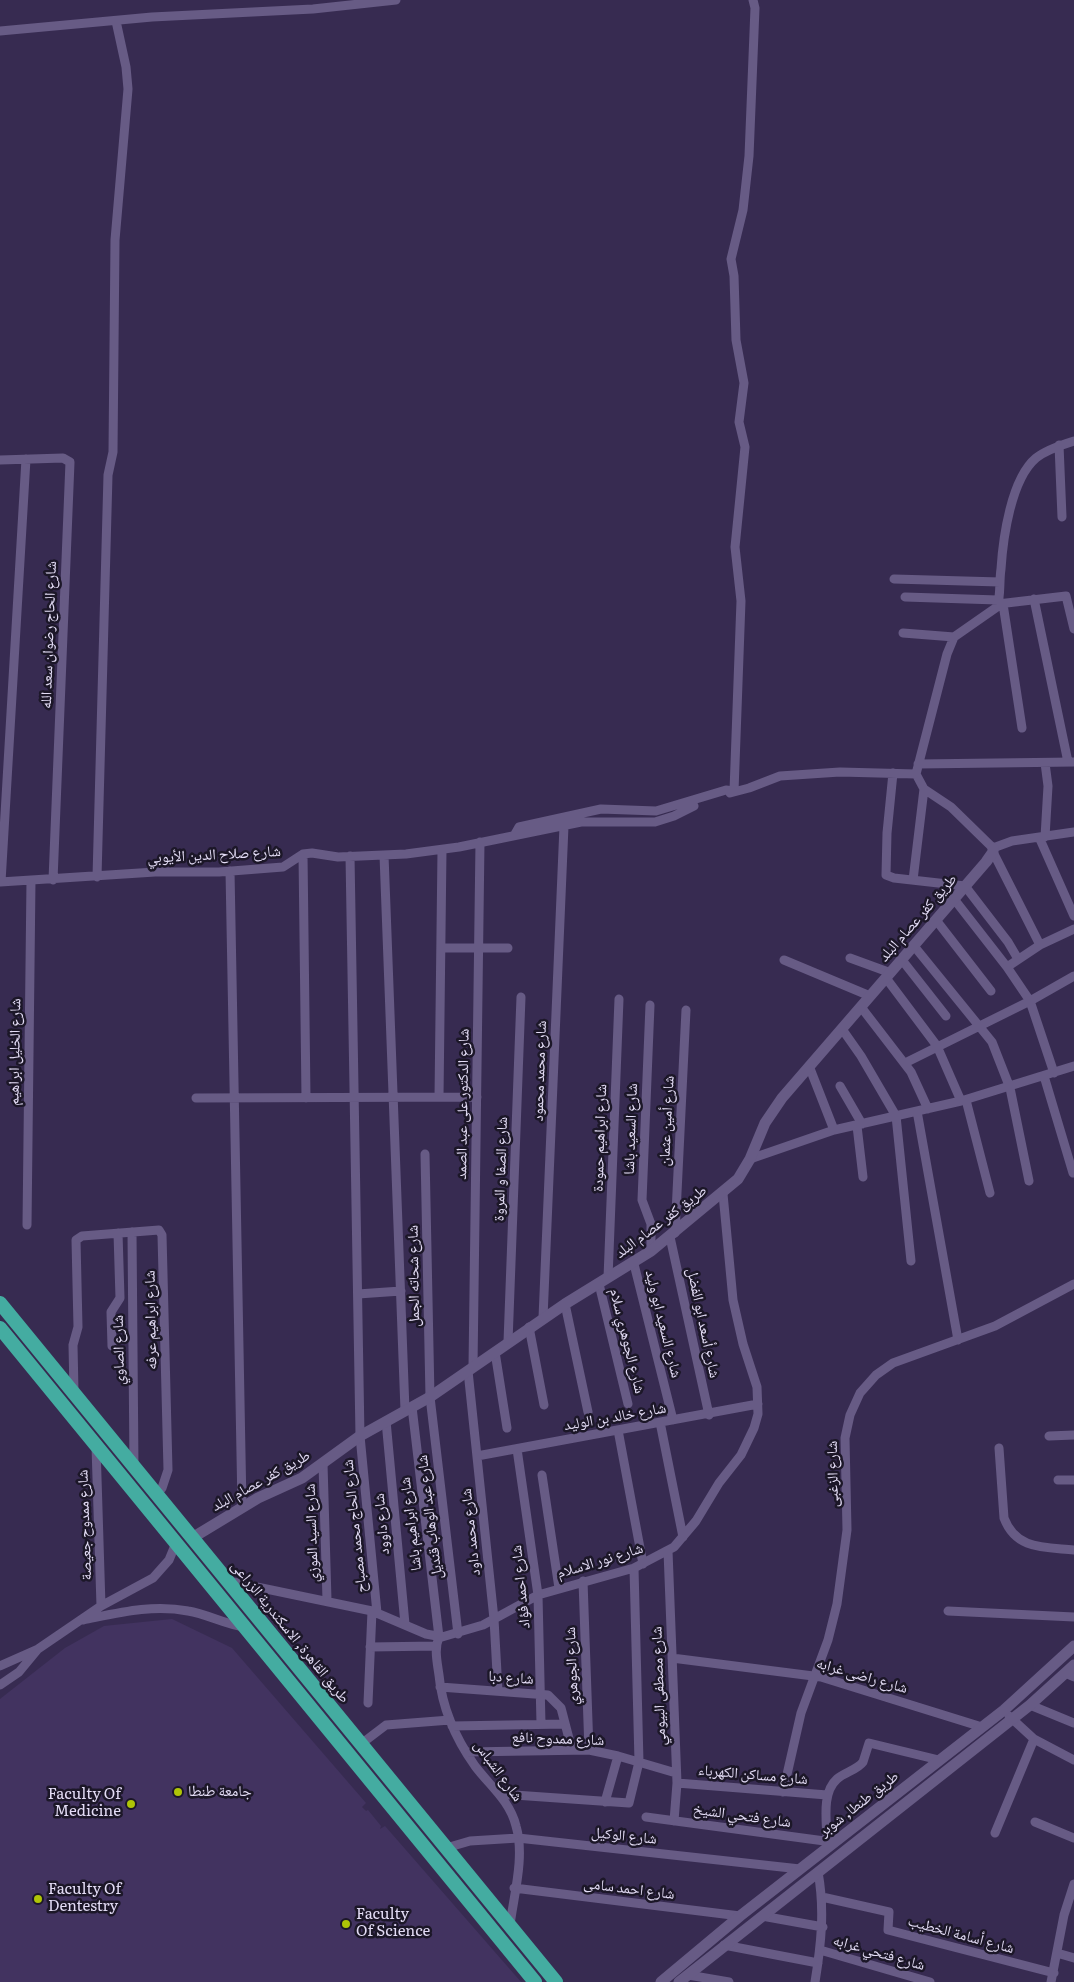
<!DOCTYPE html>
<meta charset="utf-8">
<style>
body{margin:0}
canvas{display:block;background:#372b51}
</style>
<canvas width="1074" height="1982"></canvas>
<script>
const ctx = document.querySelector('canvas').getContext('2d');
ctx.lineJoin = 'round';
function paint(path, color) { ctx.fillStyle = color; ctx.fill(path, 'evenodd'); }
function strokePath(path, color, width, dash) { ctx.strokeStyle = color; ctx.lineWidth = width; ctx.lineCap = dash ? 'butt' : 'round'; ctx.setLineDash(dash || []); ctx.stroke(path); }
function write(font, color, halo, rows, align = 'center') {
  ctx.font = font + ' Literata,"Noto Naskh Arabic",serif'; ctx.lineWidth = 5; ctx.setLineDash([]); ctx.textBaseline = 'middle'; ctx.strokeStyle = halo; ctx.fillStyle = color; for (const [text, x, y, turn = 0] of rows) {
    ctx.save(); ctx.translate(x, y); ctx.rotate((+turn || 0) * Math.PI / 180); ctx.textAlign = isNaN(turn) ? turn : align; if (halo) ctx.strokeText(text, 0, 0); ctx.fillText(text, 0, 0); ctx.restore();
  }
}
paint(new Path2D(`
 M 172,1619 L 232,1648 L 366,1803 L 362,1807 L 366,1811 L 368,1810 L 381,1826 L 380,1829 L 385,1826 L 521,1982 L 0,1982 L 0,1699 L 65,1648 L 104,1626 Z`), '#423360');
strokePath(new Path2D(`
 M 0,31 L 152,17 L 313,9 L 396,0
 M 1074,441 C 1061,445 1046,450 1036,458 C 1011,479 1003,538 1001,569 C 999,582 1001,596 997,607 L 954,637 L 947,654 L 916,774 L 924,789 L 951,807 L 993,848 L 1012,841 L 1074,832
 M 1059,445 L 1062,517
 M 0,460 L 63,458 L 70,462 L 53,880
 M 894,579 L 1000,582
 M 905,597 L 998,600
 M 1034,599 L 1068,762
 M 998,604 L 1066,596 L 1074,629
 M 1003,604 L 1022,728
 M 903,633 L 954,637
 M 918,764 L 1074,762
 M 893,773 L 887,833 L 886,875 L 894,878 L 965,886 L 1008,942 L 1018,959
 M 730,793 L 749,788 L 780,776 L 840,772 L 916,774
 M 515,834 L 519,827 L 601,809 L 656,811 L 726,790 L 734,791 L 741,601 L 735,547 L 745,447 L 739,422 L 744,383 L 736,340 L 734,276 L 731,259 L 743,210 L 749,156 L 755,8 L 753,0
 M 1039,837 L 1074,916
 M 1045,837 L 1048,786 L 1045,763
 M 993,852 L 1040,945
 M 303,854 L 306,1098
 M 384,855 L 405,1410
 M 350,856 L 360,1436 L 377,1613
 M 230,871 L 242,1507
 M 97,877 L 108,475 L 113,452 L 115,240 L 128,89 L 126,67 L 116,21
 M 913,880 L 924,789
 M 0,882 L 155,872 L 219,872 L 283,867 L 303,854 L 312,853 L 338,857 L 406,854 L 459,847 L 581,822 L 655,822 L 674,816 L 694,806
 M 1,882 L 26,459
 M 954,899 L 1007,967 L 1030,1001 L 1054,1073
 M 936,920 L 991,991
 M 914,946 L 992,1042 L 1010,1088 L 1029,1181
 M 441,948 L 508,948
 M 850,958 L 891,973
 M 784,960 L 870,996
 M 902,960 L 946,1016
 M 1007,967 L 1040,945 L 1074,929
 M 886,978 L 937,1046 L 961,1101
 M 650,1005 L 642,1200 L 651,1224 L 651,1251
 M 861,1007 L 911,1072 L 928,1109
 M 842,1029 L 861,1056 L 896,1116 L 911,1261
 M 905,1063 L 1030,1001 L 1074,976
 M 809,1066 L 834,1130
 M 1044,1076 L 1073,1173
 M 840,1086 L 862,1124
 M 439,1097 L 442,850
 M 196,1098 L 477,1097
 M 966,1100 L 990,1193
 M 917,1111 L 958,1340
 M 857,1126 L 863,1177
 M 425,1154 L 430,1397 L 458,1634
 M 750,1159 L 834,1130 L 961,1101 L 1074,1066
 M 27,1225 L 31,880
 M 132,1232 L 134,1468
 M 675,1233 L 686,1010
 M 670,1237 L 709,1415
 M 634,1264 L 673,1420
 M 608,1278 L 619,999
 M 599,1284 L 628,1404
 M 358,1294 L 401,1291
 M 565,1304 L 588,1412
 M 543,1318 L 564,826
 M 529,1327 L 544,1405
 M 508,1342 L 521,997
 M 112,1346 L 111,1312 L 120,1298 L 118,1233
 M 495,1352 L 507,1428
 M 473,1367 L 480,842
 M 468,1371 L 494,1619 L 498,1691
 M 74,1392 L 73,1345 L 78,1327 L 76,1240 L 82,1236 L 159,1230 L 162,1235 L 168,1470 L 162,1488 L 156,1495
 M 412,1407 L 439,1637 C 434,1649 437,1661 439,1675 C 442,1708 456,1739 475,1766 C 490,1786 510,1801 516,1826 C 525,1856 514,1894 510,1925
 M 386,1421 L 405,1624
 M 660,1422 L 683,1537
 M 618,1430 L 643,1564
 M 1049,1436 L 1074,1435
 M 96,1446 L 101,1606
 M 999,1448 L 1004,1518 C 1016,1550 1044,1547 1074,1550
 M 517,1449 L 538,1595 L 541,1724
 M 477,1456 L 758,1404
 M 323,1464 L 327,1600
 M 542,1475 L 559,1588
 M 1058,1480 L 1074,1480
 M 668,1551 L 677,1783 L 674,1821
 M 228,1581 L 372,1611 L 426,1634 L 442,1637 L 483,1625 L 538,1595 L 634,1568 L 674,1547 L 696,1521 L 719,1483 L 741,1455 L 754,1428 L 758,1414 L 757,1387 L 743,1344 L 733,1300 L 723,1194
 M 583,1581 L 589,1750
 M 948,1611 L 1074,1617
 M 83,1620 C 118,1613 152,1604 188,1611 C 207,1614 224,1624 244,1627
 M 370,1647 L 436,1646
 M 672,1658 L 821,1677 L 982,1727
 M 0,1666 L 38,1649
 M 1065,1673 L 1074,1677
 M 0,1685 L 19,1672 L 38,1649 L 101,1606 L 153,1578 L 169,1560 L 176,1543
 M 440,1687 L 548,1695 L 561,1708 L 572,1750
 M 368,1703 L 372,1611
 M 1030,1705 L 1074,1723
 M 1009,1716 L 1034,1739 L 1074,1760
 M 452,1726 L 565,1724
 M 361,1744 L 386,1725 L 450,1720
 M 466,1752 L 589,1750 L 618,1756 L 676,1773
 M 677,1783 L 827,1795
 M 783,1792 L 801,1713 L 828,1640 L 837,1604 L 847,1530 L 845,1438 L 850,1415 L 860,1393 L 876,1375 L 893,1363 L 995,1326 L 1074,1284
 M 500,1794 L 629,1803 L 639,1762 L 634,1568
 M 605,1802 L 618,1756
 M 646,1817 L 832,1842
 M 1035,1822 L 1074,1838
 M 995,1833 L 1034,1739
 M 827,1842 C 827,1823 821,1793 837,1779 C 845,1772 857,1770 863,1762 L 869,1743 L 939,1760
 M 446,1848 L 470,1841 L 518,1838 L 800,1869
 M 514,1888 L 740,1916
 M 822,1897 L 889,1912 L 888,1930 L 1054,1973
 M 762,1916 L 823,1927
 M 724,1945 L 818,1963
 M 820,1950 L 930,1982
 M 1057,1953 L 1074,1958
 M 688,1975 L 729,1982
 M 815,1982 C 821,1945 825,1910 818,1872
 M 1051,1982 L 1064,1915 L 1074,1884`), '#675b85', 9);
strokePath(new Path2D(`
 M 192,1538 L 258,1498 L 302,1478 L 360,1436 L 430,1397 L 565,1304 L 651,1251 L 738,1179 L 750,1159 L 765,1123 L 782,1098 L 986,862 L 993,852 L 993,848
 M 661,1982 L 740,1916 L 1004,1710 L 1074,1646
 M 679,1982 L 1030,1705 L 1074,1665`), '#675b85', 11);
strokePath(new Path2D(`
 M 0,1303 L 556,1982
 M 0,1328 L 535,1982`), '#44aca1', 14);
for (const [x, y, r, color] of [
 [178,1792,5,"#afc507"],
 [131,1804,5,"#afc507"],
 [38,1899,5,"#afc507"],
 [346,1924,5,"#afc507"]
]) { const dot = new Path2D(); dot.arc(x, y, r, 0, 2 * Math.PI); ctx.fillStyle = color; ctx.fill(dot); strokePath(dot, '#1c1728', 2); }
write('15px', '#e4ddf6', '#1c1728', [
 ["شارع الحاج رضوان سعد الله",49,635,-88],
 ["شارع صلاح الدين الأيوبي",214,855,-3],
 ["طريق كفر عصام البلد",918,918,-49],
 ["شارع الخليل ابراهيم",15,1052,-89],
 ["شارع محمد محمود",540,1071,-88],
 ["شارع الدكتور على عبد الصمد",463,1104,-89],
 ["شارع أمين عثمان",667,1121,-87],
 ["شارع السعيد باشا",631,1129,-88],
 ["شارع ابراهيم حمودة",600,1138,-88],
 ["شارع الصفا و المروة",501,1169,-88],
 ["طريق كفر عصام البلد",661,1222,-37],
 ["شارع شحاته الجمل",414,1276,-91],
 ["شارع ابراهيم عرفه",151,1320,-91],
 ["شارع أسعد ابو الفضل",703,1323,78],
 ["شارع السعيد ابو وليد",663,1324,76],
 ["شارع الجوهري سلام",627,1341,76],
 ["شارع الصاوي",119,1350,-91],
 ["شارع خالد بن الوليد",615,1417,-10],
 ["شارع الزغبى",833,1474,-91],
 ["طريق كفر عصام البلد",261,1481,-29],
 ["شارع عبد الوهاب قنديل",430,1517,-97],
 ["شارع داوود",382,1524,-95],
 ["شارع ابراهيم باشا",411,1524,-97],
 ["شارع ممدوح جعيصة",85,1525,-92],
 ["شارع الحاج محمد مصباح",355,1526,-96],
 ["شارع محمد داود",471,1532,-96],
 ["شارع السيد الموزي",312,1533,-92],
 ["شارع نور الاسلام",600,1561,-17],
 ["شارع احمد فؤاد",521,1587,-96],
 ["طريق القاهرة, الاسكندرية الزراعى",290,1632,51],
 ["شارع الجوهري",572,1666,-92],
 ["شارع راضى غرابه",862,1676,16],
 ["شارع دبا",511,1678,4],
 ["شارع مصطفى البيومي",659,1686,-92],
 ["شارع ممدوح نافع",558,1739,2],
 ["شارع الشباس",498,1771,54],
 ["شارع مساكن الكهرباء",753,1775,5],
 ["طريق طنطا, شوبر",859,1804,-38],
 ["شارع فتحي الشيخ",742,1816,8],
 ["شارع الوكيل",624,1836,6],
 ["شارع احمد سامى",629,1889,7],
 ["شارع أسامة الخطيب",961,1935,15],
 ["شارع فتحي غرابه",879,1953,16]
]);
write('15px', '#e4ddf6', '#1c1728', [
 ["جامعة طنطا",188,1792],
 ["Faculty Of",121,1795,"right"],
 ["Medicine",121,1812,"right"],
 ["Faculty Of",48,1890],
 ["Dentestry",48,1907],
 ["Faculty",356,1915],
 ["Of Science",356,1932]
], 'left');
</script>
